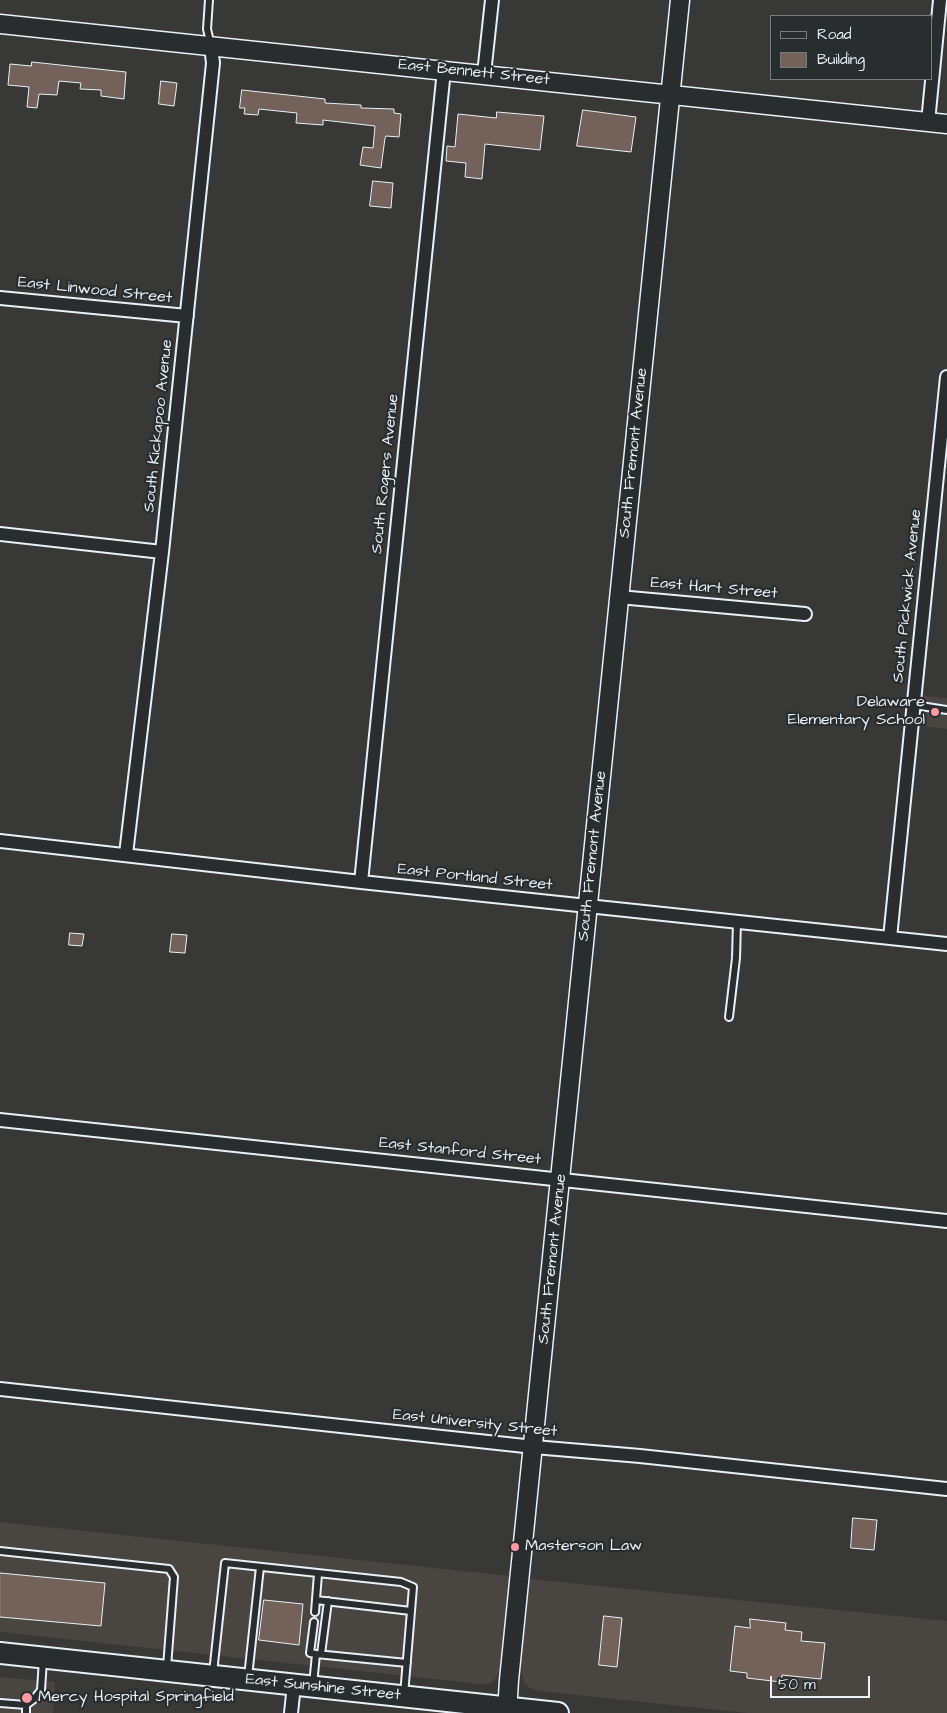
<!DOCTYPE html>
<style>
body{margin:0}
#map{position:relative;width:947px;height:1713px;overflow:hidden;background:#383837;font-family:"Architects Daughter",sans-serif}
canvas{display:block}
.legend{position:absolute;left:770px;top:15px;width:162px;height:65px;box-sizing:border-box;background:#2a2d2e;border:1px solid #767b7f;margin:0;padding:6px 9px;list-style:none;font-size:15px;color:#e8f1f8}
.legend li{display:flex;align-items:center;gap:10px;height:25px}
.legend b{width:25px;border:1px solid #767b7f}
.scale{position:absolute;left:770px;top:1676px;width:100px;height:22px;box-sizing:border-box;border:2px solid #e8f1f8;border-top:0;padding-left:6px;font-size:15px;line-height:18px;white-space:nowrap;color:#e8f1f8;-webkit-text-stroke:4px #2a2d2e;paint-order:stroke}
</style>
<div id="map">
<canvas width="947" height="1713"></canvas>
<ul class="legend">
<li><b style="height:6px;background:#2a2d2e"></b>Road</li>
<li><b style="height:14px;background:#726259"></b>Building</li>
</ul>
<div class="scale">50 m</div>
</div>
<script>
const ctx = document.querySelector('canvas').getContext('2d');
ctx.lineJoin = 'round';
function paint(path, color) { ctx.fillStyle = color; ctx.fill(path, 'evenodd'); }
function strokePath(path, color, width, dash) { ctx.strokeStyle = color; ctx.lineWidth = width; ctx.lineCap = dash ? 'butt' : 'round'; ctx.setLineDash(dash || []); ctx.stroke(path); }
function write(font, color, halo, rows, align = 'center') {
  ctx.font = font + ' "Architects Daughter",sans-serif'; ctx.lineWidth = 4.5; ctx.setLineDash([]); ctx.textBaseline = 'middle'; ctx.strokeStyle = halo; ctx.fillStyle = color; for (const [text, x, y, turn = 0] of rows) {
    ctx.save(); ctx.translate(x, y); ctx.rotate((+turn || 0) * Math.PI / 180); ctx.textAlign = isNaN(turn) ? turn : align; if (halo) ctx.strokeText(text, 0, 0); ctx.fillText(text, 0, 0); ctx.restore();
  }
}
paint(new Path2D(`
 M 924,696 L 947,698 L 947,729 L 921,726 Z
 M 0,1522 L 511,1576 L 501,1669 L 493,1682 L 488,1684 L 480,1684 L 0,1632 Z
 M 530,1579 L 947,1621 L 947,1713 L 747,1713 L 539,1691 L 530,1688 L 524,1683 L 520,1662 Z
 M 0,1677 L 55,1682 L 53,1713 L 0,1713 Z`), '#494541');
const building = new Path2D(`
 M 32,62 L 126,72 L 124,99 L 101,96 L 101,90 L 80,89 L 81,83 L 59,81 L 57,95 L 39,94 L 37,108 L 27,107 L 29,87 L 8,85 L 10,64 L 31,66 Z
 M 161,81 L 177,83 L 174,106 L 159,104 Z
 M 242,90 L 325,99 L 325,103 L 361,105 L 361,108 L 394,109 L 394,113 L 401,114 L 399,137 L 386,136 L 385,138 L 381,168 L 360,165 L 363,147 L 373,148 L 375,126 L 323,120 L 323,125 L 296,123 L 297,113 L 259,109 L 258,115 L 244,114 L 245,108 L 240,108 Z
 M 583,110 L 636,117 L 631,152 L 577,146 Z
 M 497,112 L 544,116 L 540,150 L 485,144 L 482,179 L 465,177 L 466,163 L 446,161 L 447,146 L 455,147 L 458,114 L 496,118 Z
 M 373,181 L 393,183 L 391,208 L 370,206 Z
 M 70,933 L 84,934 L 82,946 L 69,945 Z
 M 172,934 L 187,935 L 185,953 L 170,952 Z
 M 853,1518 L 877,1520 L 874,1550 L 851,1548 Z
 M 0,1573 L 105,1583 L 101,1626 L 0,1617 Z
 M 264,1600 L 303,1604 L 299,1645 L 259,1640 Z
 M 604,1616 L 622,1618 L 617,1667 L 599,1665 Z
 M 750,1619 L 786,1623 L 785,1630 L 802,1632 L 801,1641 L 825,1643 L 821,1679 L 782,1675 L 781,1682 L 747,1678 L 747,1673 L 730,1671 L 735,1626 L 750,1628 Z`);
paint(building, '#726259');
strokePath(building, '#e8f1f8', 1);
const lane = new Path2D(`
 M 209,0 L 207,29 L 211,46
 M 914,705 L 947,710
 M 729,1017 L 736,958 L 737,922
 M 0,1551 L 169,1569 L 174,1577 L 167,1667
 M 316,1600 L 411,1611
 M 315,1612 L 318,1574
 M 316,1654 L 407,1663
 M 321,1654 L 328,1601
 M 213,1673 L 225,1563 L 401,1582 L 413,1587 L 404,1695
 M 248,1677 L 260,1567
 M 313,1685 L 316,1654 L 310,1653 L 314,1622
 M 0,1703 L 26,1705
 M 26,1713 L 26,1705 L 34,1699 L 41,1690 L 43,1660`);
const street = new Path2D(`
 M 484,74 L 492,0
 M 928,122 L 940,0
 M 0,298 L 187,316
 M 0,534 L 162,552
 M 619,597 L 805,614
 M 0,841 L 361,882 L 947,944
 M 126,854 L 162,552 L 213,63 L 211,46
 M 361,882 L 444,70
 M 890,938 L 947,377
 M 0,1120 L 947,1221
 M 0,1389 L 534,1447 L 640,1456 L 947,1489
 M 291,1713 L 294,1685`);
const secondary = new Path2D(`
 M 0,24 L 947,124
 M 507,1713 L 509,1680 L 680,0`);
const primary = new Path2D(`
 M 0,1653 L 558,1713`);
strokePath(lane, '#e8f1f8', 10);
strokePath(street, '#e8f1f8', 16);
strokePath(secondary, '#e8f1f8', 21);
strokePath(primary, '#e8f1f8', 24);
strokePath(lane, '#2a2d2e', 6);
strokePath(street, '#2a2d2e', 12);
strokePath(secondary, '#2a2d2e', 18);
strokePath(primary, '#2a2d2e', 20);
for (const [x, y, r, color] of [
 [935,712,5,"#ff9aa2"],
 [515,1547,5,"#ff9aa2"],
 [27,1698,6,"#ff9aa2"]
]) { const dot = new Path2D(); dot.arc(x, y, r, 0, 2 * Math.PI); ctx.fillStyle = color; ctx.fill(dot); strokePath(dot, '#2a2d2e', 2); }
write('16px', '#e8f1f8', '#2a2d2e', [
 ["East Bennett Street",474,73,6],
 ["East Linwood Street",95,291,6],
 ["South Kickapoo Avenue",159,426,-84],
 ["South Fremont Avenue",634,453,-84],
 ["South Rogers Avenue",386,474,-84],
 ["East Hart Street",714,589,5],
 ["South Pickwick Avenue",908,596,-84],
 ["South Fremont Avenue",593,856,-84],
 ["East Portland Street",475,878,6],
 ["East Stanford Street",460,1152,6],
 ["South Fremont Avenue",553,1259,-84],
 ["East University Street",475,1424,6],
 ["East Sunshine Street",323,1688,6]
]);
write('16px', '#e8f1f8', '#2a2d2e', [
 ["Delaware",925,703,"right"],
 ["Elementary School",925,721,"right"],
 ["Masterson Law",525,1547],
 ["Mercy Hospital Springfield",38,1698]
], 'left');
</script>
